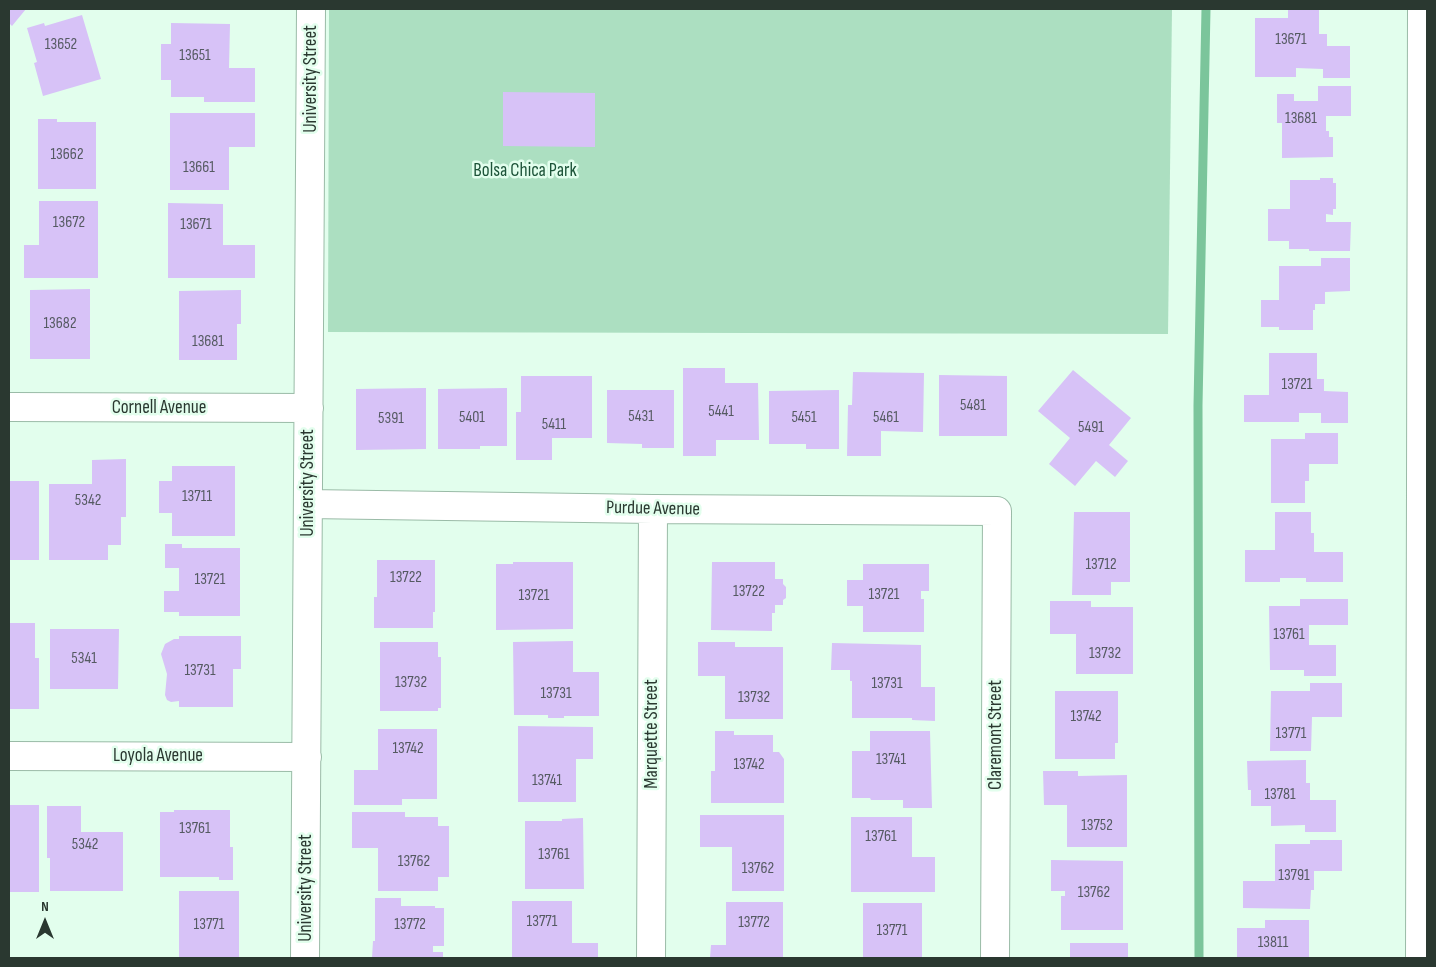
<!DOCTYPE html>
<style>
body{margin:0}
#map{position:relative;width:1436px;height:967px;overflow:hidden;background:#e2feed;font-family:"Sofia Sans Condensed",sans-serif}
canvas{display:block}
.frame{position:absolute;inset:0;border:10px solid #2a3830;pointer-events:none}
.north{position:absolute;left:20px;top:897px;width:50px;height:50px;-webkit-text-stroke:4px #e2feed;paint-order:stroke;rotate:0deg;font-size:14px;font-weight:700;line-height:20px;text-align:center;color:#2a3830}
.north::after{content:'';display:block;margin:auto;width:18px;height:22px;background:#2a3830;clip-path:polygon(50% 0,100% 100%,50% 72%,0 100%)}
</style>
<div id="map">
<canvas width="1436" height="967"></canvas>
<div class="frame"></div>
<div class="north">N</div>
</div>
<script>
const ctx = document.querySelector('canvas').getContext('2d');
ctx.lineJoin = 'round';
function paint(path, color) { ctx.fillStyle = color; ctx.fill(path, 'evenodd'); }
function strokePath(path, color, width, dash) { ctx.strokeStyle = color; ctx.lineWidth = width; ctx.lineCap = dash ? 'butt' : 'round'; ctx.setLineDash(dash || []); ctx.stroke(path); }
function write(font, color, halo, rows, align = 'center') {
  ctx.font = font + ' "Sofia Sans Condensed",sans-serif'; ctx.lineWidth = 5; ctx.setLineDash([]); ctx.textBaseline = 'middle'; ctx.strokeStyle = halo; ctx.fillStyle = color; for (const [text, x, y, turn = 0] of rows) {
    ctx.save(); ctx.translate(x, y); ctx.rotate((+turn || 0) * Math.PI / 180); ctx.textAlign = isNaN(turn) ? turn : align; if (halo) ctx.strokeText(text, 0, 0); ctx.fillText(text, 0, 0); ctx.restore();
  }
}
paint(new Path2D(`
 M 329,9 L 1172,9 L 1168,334 L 328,332 Z`), '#acdfc1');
strokePath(new Path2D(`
 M 1199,958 L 1198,405 L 1206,9`), '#7bc59b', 9);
paint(new Path2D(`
 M 9,9 L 26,9 L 12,26 L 9,23 Z
 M 1288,9 L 1319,9 L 1319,34 L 1327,34 L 1327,46 L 1350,46 L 1350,78 L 1323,78 L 1323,69 L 1296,68 L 1296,77 L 1255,77 L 1255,18 L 1288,18 Z
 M 82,15 L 101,79 L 43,96 L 34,63 L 37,62 L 27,28 L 44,23 L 45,26 Z
 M 171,23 L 230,24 L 229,68 L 255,68 L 255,102 L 204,102 L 204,97 L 171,97 L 171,80 L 161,80 L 161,44 L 171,44 Z
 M 1318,86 L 1351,86 L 1351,116 L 1326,116 L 1326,131 L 1329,131 L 1329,137 L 1333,137 L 1333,157 L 1282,158 L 1282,123 L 1277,123 L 1277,94 L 1294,94 L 1294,101 L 1318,101 Z
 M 503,92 L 595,93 L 595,147 L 503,146 Z
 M 170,113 L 255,113 L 255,147 L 229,147 L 229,190 L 170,190 Z
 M 38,119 L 57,119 L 57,122 L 96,122 L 96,189 L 38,189 Z
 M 1320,178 L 1333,178 L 1333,183 L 1336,183 L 1336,209 L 1333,209 L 1333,215 L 1326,214 L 1326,222 L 1351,222 L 1350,251 L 1309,251 L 1309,249 L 1289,249 L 1289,241 L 1268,241 L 1268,209 L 1290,209 L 1290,180 L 1320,180 Z
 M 39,201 L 98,201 L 98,278 L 24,278 L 24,245 L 39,245 Z
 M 168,203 L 223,204 L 223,245 L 255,245 L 255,278 L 168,278 Z
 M 1321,258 L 1350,258 L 1350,291 L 1325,292 L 1325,304 L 1315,304 L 1315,310 L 1313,310 L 1313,330 L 1279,330 L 1279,327 L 1261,327 L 1261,300 L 1279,300 L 1279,266 L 1321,266 Z
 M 90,289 L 90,359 L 30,359 L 30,290 Z
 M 241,290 L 241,324 L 237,324 L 237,360 L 179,360 L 179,291 Z
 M 1269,353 L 1317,353 L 1317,379 L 1324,379 L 1324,391 L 1348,392 L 1348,423 L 1321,423 L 1321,413 L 1299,413 L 1299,422 L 1244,422 L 1244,395 L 1269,395 Z
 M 683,368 L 725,368 L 725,383 L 758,383 L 759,440 L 716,440 L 716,456 L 683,456 Z
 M 1073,370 L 1131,418 L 1109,445 L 1128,461 L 1115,477 L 1096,461 L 1075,486 L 1049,464 L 1070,438 L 1038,411 Z
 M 853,372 L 924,373 L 923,432 L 881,431 L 881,456 L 847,456 L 848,405 L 852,405 Z
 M 939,375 L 1007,376 L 1007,436 L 939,436 Z
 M 521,376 L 592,376 L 592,438 L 552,438 L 552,460 L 516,460 L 516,412 L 521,412 Z
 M 426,388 L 426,449 L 356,450 L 356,389 Z
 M 507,388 L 507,446 L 480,446 L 480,449 L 438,449 L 438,389 Z
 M 607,390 L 674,390 L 674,448 L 642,448 L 642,444 L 607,443 Z
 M 839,390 L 839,449 L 806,449 L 806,444 L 769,444 L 769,391 Z
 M 1305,433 L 1338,433 L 1338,464 L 1309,464 L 1309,481 L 1305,481 L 1305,503 L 1271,503 L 1271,439 L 1305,439 Z
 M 126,459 L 126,517 L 121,517 L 121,545 L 108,545 L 108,560 L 49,560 L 49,484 L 92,484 L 92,460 Z
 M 172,466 L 235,466 L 235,536 L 172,536 L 172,513 L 159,513 L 159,481 L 172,481 Z
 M 9,481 L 39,481 L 39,560 L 9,560 Z
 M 1074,512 L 1130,512 L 1130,582 L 1111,582 L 1111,595 L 1072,595 Z
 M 1275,512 L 1311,512 L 1311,533 L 1314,533 L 1314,552 L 1343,552 L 1343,582 L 1306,582 L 1306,578 L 1280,578 L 1280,582 L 1245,582 L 1245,550 L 1275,550 Z
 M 165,544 L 182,544 L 182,548 L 240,548 L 240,616 L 179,616 L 179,612 L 164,612 L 164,591 L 179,591 L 179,568 L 165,568 Z
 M 377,560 L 435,560 L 435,612 L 433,612 L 433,628 L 374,628 L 374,597 L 377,597 Z
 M 513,562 L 573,562 L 573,629 L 496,630 L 496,564 L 513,564 Z
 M 712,562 L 775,562 L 775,579 L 783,579 L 783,584 L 786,587 L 786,598 L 783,600 L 783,605 L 775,605 L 775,613 L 772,613 L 772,631 L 711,630 Z
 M 863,564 L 929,564 L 929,591 L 921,591 L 921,599 L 924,599 L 924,632 L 863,632 L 863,606 L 847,606 L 847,580 L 863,580 Z
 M 1300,599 L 1348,599 L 1348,625 L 1309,625 L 1309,645 L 1336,645 L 1336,676 L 1304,676 L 1304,670 L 1270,670 L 1269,606 L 1300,606 Z
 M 1050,601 L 1091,601 L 1091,607 L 1133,607 L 1133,674 L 1076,674 L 1076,634 L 1050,634 Z
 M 9,623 L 35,623 L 35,658 L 39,658 L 39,709 L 9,709 Z
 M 50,629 L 119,629 L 118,689 L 50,689 Z
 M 179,636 L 241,636 L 241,669 L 233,669 L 233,707 L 179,707 L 179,701 L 171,702 L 167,700 L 165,695 L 167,674 L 161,654 L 165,644 L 174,639 L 179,639 Z
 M 573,641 L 573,672 L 599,672 L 599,716 L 564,716 L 564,718 L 548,718 L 548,715 L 514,715 L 513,642 Z
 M 380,642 L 438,642 L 438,657 L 441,657 L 441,708 L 438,708 L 438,711 L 380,711 Z
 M 698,642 L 735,642 L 735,647 L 783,647 L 783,719 L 725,719 L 725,676 L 698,676 Z
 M 832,643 L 921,645 L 921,687 L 935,687 L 935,721 L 912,720 L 912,718 L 852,718 L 852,681 L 850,681 L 850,670 L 831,670 Z
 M 1310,683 L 1342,683 L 1342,717 L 1312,717 L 1311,751 L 1270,751 L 1271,691 L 1310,691 Z
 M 1055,691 L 1118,691 L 1118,743 L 1115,743 L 1115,759 L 1055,759 Z
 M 518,726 L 593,727 L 593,759 L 576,759 L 576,802 L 518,802 Z
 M 378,729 L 437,729 L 437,799 L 402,799 L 402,805 L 354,805 L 354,770 L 378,770 Z
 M 715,731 L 734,731 L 734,735 L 773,735 L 773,752 L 779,752 L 784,759 L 784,803 L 711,803 L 711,771 L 715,771 Z
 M 870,731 L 930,731 L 932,808 L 903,808 L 903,800 L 871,800 L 870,798 L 852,798 L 852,751 L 870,751 Z
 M 1306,760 L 1306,783 L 1310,783 L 1310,800 L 1336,800 L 1336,832 L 1305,832 L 1305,825 L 1271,826 L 1271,806 L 1251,806 L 1251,790 L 1248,790 L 1247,761 Z
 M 1043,771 L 1078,771 L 1078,776 L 1127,775 L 1127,847 L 1067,847 L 1067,805 L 1044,805 Z
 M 9,805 L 39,805 L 39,892 L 9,892 Z
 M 47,806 L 81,806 L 81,832 L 123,832 L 123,891 L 50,891 L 50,858 L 47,858 Z
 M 174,810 L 230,810 L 230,847 L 233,847 L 233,880 L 219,880 L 219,877 L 160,877 L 160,812 L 174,812 Z
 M 352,812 L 405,812 L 405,817 L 438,817 L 438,826 L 449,826 L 449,877 L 438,877 L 438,891 L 378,891 L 378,848 L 352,848 Z
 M 700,815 L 784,815 L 784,891 L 732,891 L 732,847 L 700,847 Z
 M 851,817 L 912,817 L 912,857 L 935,857 L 935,892 L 851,892 Z
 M 583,818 L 584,889 L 525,889 L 525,821 L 562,821 L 562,819 Z
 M 1310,840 L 1342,840 L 1342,871 L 1314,871 L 1314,890 L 1311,890 L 1310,909 L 1243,908 L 1243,881 L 1275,881 L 1275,844 L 1310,844 Z
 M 1051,860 L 1123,861 L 1123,930 L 1061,930 L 1061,896 L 1065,896 L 1065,891 L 1051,891 Z
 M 179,891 L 239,891 L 239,958 L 179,958 Z
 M 375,898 L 401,898 L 401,906 L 435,906 L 435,908 L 444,908 L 444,946 L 433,946 L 433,952 L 443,952 L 443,958 L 372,958 L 373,941 L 375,941 Z
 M 512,901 L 572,901 L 572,943 L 598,943 L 598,958 L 512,958 Z
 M 726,902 L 783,902 L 783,958 L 710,958 L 711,945 L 726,945 Z
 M 863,903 L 922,903 L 922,958 L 863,958 Z
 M 1265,920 L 1309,920 L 1309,958 L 1237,958 L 1237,928 L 1265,928 Z
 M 1070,943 L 1128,943 L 1128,958 L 1070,958 Z`), '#d7c2f7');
const minor = new Path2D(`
 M 9,407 L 309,408
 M 308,504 L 653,509 L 997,511 L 995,958
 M 9,756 L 307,757
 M 305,958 L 311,9
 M 651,958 L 653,509
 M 1420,958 L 1422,9`);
strokePath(minor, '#9abba7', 30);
strokePath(minor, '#fff', 28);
write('16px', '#555a62', null, [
 ["13671",1291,40],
 ["13652",61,45],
 ["13651",195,56],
 ["13681",1301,119],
 ["13662",67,155],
 ["13661",199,168],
 ["13672",69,223],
 ["13671",196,225],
 ["13682",60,324],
 ["13681",208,342],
 ["13721",1297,385],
 ["5481",973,406],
 ["5441",721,412],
 ["5431",641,417],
 ["5401",472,418],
 ["5451",804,418],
 ["5461",886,418],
 ["5391",391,419],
 ["5411",554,425],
 ["5491",1091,428],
 ["13711",197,497],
 ["5342",88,501],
 ["13712",1101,565],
 ["13722",406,578],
 ["13721",210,580],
 ["13722",749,592],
 ["13721",884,595],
 ["13721",534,596],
 ["13761",1289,635],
 ["13732",1105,654],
 ["5341",84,659],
 ["13731",200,671],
 ["13732",411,683],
 ["13731",887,684],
 ["13731",556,694],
 ["13732",754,698],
 ["13742",1086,717],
 ["13771",1291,734],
 ["13742",408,749],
 ["13741",891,760],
 ["13742",749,765],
 ["13741",547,781],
 ["13781",1280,795],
 ["13752",1097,826],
 ["13761",195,829],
 ["13761",881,837],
 ["5342",85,845],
 ["13761",554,855],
 ["13762",414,862],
 ["13762",758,869],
 ["13791",1294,876],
 ["13762",1094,893],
 ["13771",542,922],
 ["13772",754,923],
 ["13771",209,925],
 ["13772",410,925],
 ["13771",892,931],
 ["13811",1273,943]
]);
write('19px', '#2a3830', '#e2feed', [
 ["University Street",311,79,-90],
 ["Cornell Avenue",159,408],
 ["University Street",308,483,-90],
 ["Purdue Avenue",653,509,1],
 ["Marquette Street",652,734,-90],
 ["Claremont Street",996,735,-90],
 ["Loyola Avenue",158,756],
 ["University Street",306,888,-90]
]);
write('19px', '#1c5338', '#e2feed', [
 ["Bolsa Chica Park",525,171]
]);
</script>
